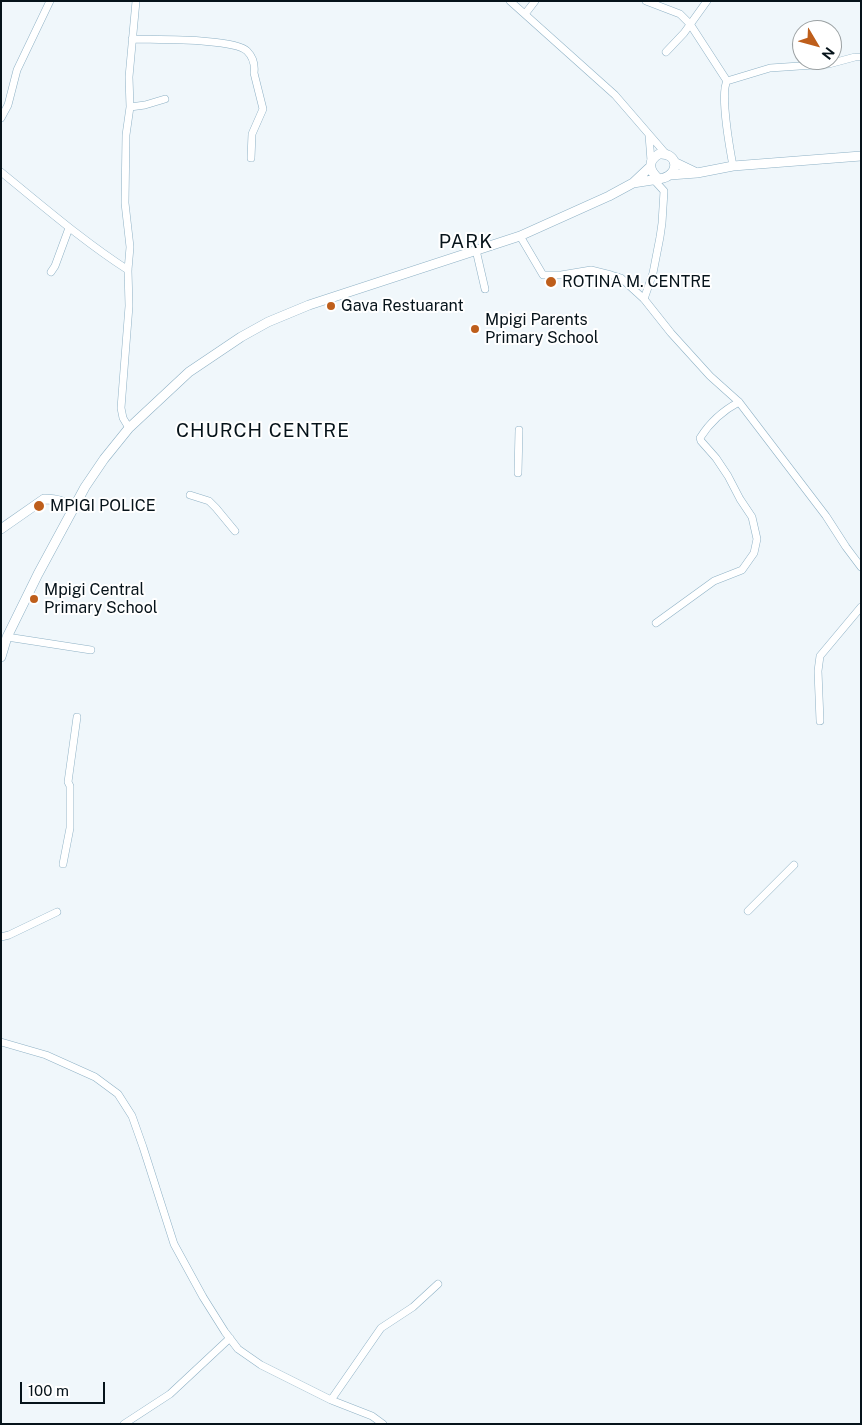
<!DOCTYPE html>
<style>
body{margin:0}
#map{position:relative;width:862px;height:1425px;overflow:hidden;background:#f0f7fb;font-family:"Public Sans",sans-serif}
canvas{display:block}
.frame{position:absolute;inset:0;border:2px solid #06131a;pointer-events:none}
.north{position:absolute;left:792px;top:20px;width:50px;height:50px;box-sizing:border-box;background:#fff;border:1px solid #9ba1a3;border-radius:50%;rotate:127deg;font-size:14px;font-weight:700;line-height:20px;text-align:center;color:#06131a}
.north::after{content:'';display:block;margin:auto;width:18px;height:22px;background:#be5e1b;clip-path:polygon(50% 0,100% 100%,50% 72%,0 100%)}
.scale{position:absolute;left:20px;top:1382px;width:85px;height:22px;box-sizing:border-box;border:2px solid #06131a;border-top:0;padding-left:6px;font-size:15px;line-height:18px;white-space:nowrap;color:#06131a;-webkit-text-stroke:4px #fff;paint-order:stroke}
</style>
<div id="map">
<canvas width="862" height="1425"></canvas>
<div class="frame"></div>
<div class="north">N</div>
<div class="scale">100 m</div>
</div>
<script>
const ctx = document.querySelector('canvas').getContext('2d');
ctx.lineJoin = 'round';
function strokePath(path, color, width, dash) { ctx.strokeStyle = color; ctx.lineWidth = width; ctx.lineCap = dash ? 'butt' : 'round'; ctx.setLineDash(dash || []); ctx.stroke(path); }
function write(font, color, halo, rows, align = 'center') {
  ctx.font = font + ' "Public Sans",sans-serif'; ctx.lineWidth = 4; ctx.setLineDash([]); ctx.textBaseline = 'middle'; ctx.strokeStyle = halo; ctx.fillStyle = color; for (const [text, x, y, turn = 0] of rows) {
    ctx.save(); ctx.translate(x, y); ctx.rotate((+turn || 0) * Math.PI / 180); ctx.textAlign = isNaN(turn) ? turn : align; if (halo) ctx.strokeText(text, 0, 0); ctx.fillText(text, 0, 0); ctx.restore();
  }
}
const minor = new Path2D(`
 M 510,1 L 615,95 L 666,154
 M 646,1 L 680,14 L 690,24 L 727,81
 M 525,14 L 535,1
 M 132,39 C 154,40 234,38 247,51 C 253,57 255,65 254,73 L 263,109 L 252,134 L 251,158
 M 666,52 L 684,33 L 707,1
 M 130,107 L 145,105 L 165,99
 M 1,118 L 8,105 L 17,70 L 50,1
 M 649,135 L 651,161
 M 733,166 C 730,150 720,93 727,81 L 770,68 L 829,64 L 855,57 L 861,57
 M 1,172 C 43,206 83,241 128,270
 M 520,236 L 543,275 L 561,275 L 591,270 L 611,275 L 621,278 L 644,299 L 671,333 L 710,376 L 739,402 L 826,516 L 846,547 L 861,567
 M 476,250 L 485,289
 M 51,272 L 55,266 L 69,228
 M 644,299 L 653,273 L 660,237 L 662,223 L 664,191 L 654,180
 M 129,428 L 123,418 L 121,408 L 129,306 L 128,270 L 130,247 L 125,203 L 126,135 L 130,107 L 129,77 L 136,1
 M 518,473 L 519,430
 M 190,495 L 209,501 L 216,508 L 235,531
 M 656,623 L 714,581 L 742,570 L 754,553 L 757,539 L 752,517 L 740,499 L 728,476 L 716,458 L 701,441 L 700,438 C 710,422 722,411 739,402
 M 7,637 L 91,650
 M 820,721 L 818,671 L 820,656 L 861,607
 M 63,864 L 70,828 L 70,786 L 68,782 L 77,717
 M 748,911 L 794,865
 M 1,937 L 9,935 L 57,912
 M 1,1042 L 46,1055 L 95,1077 L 118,1094 L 132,1116 L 143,1147 L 174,1244 L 203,1297 L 225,1332 L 238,1349 L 261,1365 L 331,1400 L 372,1416 L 383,1424
 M 331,1400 L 381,1328 L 413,1307 L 438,1284
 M 124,1424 L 170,1394 L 230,1338`);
const major = new Path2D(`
 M 659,154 C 679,152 681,176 659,179 C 649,171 647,161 659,154 Z
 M 674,162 L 697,173
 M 670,175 L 697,173 L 733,166 L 861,156
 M 633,183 L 659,179
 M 1,529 L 44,499 C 55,499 66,501 73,509
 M 1,657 L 7,637 L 38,574 L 85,487 L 104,459 L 129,428 L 189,372 L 241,337 L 268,322 L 309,305 L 520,236 L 609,196 L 633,183 L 650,167`);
strokePath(minor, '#8eb1c5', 8);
strokePath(major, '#8eb1c5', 10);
strokePath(minor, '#fff', 7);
strokePath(major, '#fff', 9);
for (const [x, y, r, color] of [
 [551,282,6,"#be5e1b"],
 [331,306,5,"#be5e1b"],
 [475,329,5,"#be5e1b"],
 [39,506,6,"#be5e1b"],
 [34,599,5,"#be5e1b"]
]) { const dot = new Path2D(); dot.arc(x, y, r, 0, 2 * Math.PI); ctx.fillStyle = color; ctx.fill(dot); strokePath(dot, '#fff', 2); }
write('16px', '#06131a', '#fff', [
 ["ROTINA M. CENTRE",562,282],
 ["Gava Restuarant",341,306],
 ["Mpigi Parents",485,320],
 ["Primary School",485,338],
 ["MPIGI POLICE",50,506],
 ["Mpigi Central",44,590],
 ["Primary School",44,608]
], 'left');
ctx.letterSpacing = '1px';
write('19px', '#06131a', '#fff', [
 ["PARK",466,242],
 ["CHURCH CENTRE",263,431]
]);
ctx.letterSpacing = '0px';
</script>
